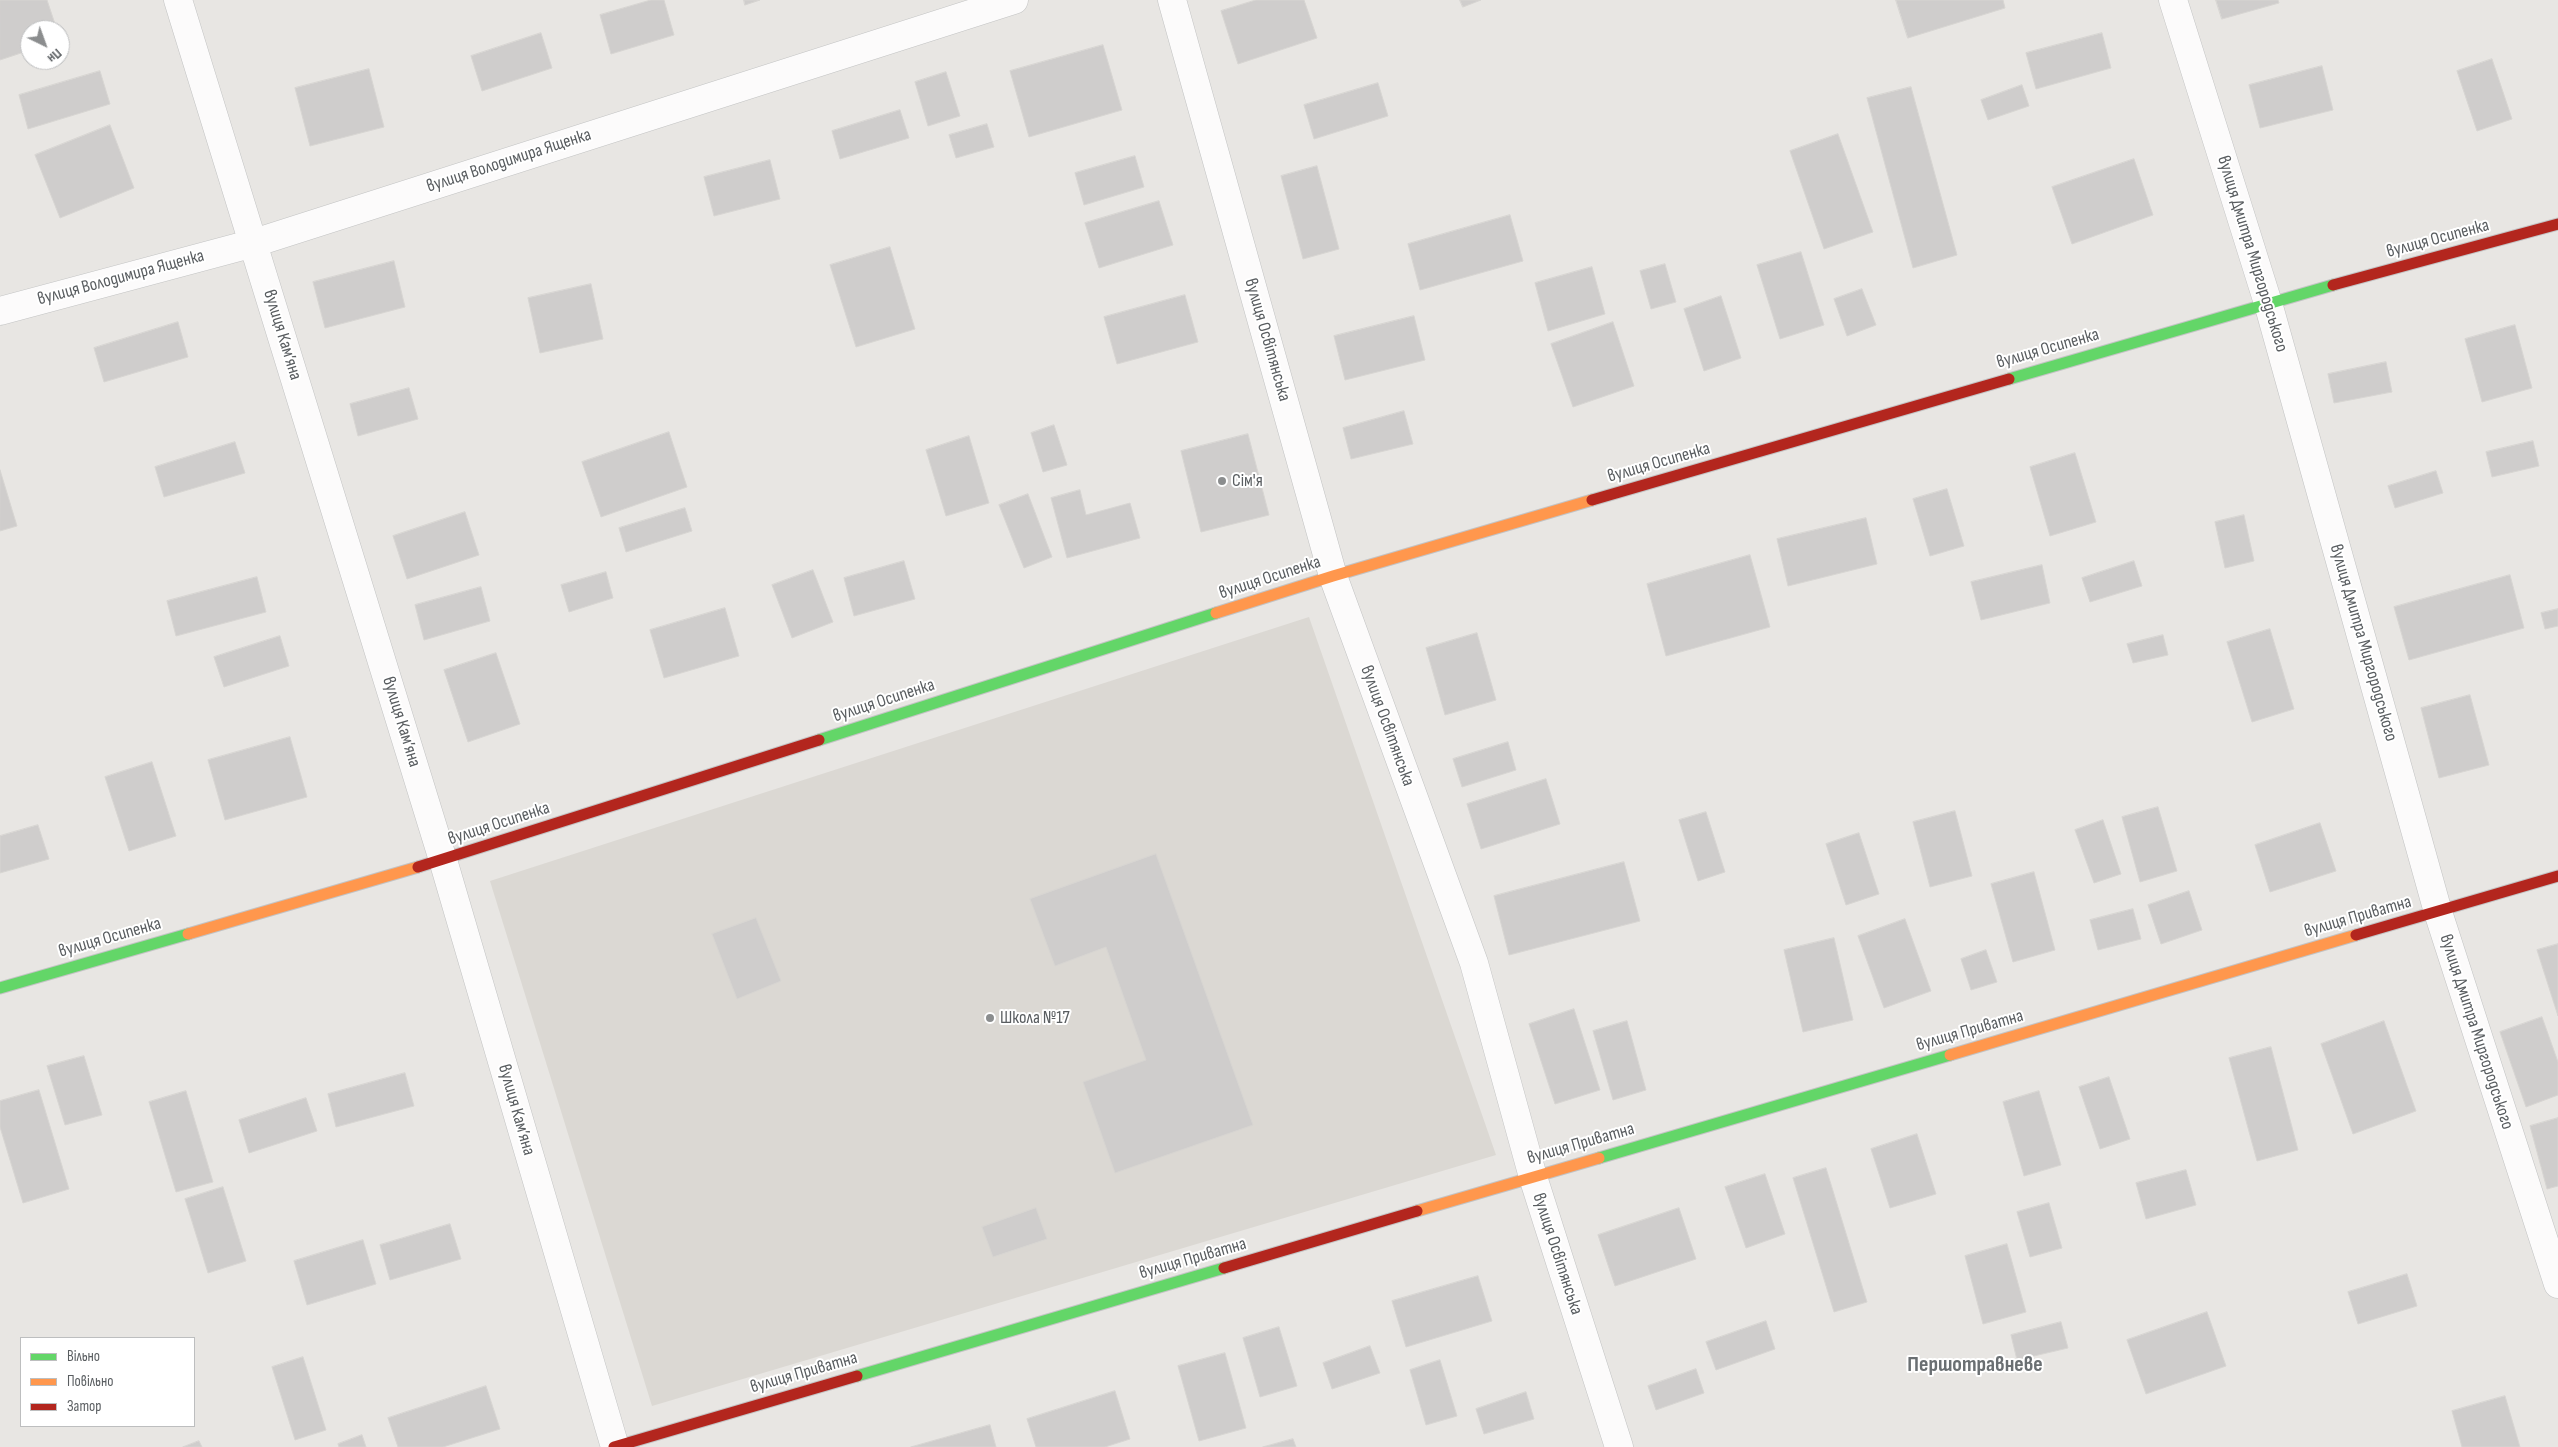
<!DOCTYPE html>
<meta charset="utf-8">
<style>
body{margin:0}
#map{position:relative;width:2558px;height:1447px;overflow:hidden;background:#e8e6e3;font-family:"Sofia Sans Condensed",sans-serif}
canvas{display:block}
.legend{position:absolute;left:20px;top:1337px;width:175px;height:90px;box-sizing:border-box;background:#fff;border:1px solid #bdbebf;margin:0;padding:6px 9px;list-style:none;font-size:15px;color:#595d60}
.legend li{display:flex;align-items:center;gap:10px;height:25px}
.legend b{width:25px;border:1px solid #bdbebf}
.north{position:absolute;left:20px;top:20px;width:50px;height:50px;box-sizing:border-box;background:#fff;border:1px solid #bdbebf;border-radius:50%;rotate:138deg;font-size:14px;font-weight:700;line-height:20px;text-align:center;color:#595d60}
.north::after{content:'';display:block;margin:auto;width:18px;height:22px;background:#8b8d8e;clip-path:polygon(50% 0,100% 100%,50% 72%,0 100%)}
</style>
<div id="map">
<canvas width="2558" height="1447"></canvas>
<ul class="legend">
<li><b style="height:6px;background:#63d668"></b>Вільно</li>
<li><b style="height:6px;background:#ff974d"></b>Повільно</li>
<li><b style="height:6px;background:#b3261e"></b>Затор</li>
</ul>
<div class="north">Пн</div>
</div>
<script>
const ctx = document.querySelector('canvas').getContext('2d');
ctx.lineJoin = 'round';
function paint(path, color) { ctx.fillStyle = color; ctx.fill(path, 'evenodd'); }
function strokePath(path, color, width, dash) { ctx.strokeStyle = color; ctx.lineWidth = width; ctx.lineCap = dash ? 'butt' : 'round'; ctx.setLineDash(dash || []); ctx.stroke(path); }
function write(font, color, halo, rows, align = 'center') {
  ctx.font = font + ' "Sofia Sans Condensed",sans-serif'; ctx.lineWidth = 4; ctx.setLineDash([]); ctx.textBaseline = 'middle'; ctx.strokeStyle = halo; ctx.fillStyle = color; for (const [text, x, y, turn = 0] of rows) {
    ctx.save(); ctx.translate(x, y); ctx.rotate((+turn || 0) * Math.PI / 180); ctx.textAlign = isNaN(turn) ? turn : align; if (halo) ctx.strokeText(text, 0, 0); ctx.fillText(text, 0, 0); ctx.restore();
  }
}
paint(new Path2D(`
 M 1309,617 L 1496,1155 L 652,1406 L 490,881 Z`), '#dbd8d3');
const building = new Path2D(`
 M 0,0 L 47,0 L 57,30 L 30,30 L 30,50 L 0,60 Z
 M 651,0 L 664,0 L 674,35 L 611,54 L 600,15 Z
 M 744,0 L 760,0 L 745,5 Z
 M 1256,0 L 1304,0 L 1317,38 L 1238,64 L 1221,11 Z
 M 1460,0 L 1481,0 L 1463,7 Z
 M 1896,0 L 2003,0 L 2005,8 L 1908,38 Z
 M 2216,0 L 2278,0 L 2279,3 L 2222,19 Z
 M 541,33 L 552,68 L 482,91 L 471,56 Z
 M 2102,33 L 2111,68 L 2036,89 L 2026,53 Z
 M 1103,45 L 1122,110 L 1029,137 L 1010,71 Z
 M 2492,59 L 2512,119 L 2477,131 L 2457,71 Z
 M 2322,66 L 2333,110 L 2260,128 L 2249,85 Z
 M 369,69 L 384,127 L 310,146 L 295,88 Z
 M 100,71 L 110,104 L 28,129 L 19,95 Z
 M 946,72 L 960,116 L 928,126 L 915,82 Z
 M 1378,83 L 1388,116 L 1314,139 L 1304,105 Z
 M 2022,85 L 2029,106 L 1988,120 L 1981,100 Z
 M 1911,87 L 1957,255 L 1913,268 L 1867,98 Z
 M 900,110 L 909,138 L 840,159 L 832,131 Z
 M 987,124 L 994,147 L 956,158 L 949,135 Z
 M 110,125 L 134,188 L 60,218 L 35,155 Z
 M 1838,134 L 1873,232 L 1824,249 L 1790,151 Z
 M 1135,156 L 1144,187 L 1084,205 L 1075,173 Z
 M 2134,159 L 2153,215 L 2072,244 L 2052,187 Z
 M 770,160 L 780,199 L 714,216 L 704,177 Z
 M 1317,166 L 1339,249 L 1303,259 L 1281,176 Z
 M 1159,201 L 1173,245 L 1099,268 L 1085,223 Z
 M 1510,215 L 1523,261 L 1420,290 L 1408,244 Z
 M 890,247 L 915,329 L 856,347 L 830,265 Z
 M 1801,252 L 1824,325 L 1780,339 L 1757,265 Z
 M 394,261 L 405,307 L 325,328 L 313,282 Z
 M 1665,264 L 1676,302 L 1651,309 L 1640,271 Z
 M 1592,267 L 1605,314 L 1548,331 L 1535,283 Z
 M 591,284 L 603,339 L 540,353 L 528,298 Z
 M 1862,289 L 1876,325 L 1847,336 L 1834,299 Z
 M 1185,295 L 1198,342 L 1117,364 L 1104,317 Z
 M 1721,296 L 1741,358 L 1704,371 L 1684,309 Z
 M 1414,316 L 1425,360 L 1345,380 L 1334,336 Z
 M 178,322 L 188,357 L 104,382 L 94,348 Z
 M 1613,322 L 1634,386 L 1573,407 L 1551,344 Z
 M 2515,325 L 2532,388 L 2482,402 L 2465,339 Z
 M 2386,362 L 2392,392 L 2334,403 L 2328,374 Z
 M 409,388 L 418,419 L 358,436 L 350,404 Z
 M 1404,411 L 1413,444 L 1351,459 L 1343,428 Z
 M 1054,425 L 1067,465 L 1043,472 L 1031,433 Z
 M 669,432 L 687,487 L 601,517 L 582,462 Z
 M 1248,434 L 1269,515 L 1201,532 L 1181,451 Z
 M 969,436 L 989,503 L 946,516 L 926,450 Z
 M 2533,441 L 2539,466 L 2492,477 L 2486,452 Z
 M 235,442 L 245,473 L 164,497 L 155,467 Z
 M 2075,453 L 2096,522 L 2050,536 L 2030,467 Z
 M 0,470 L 17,526 L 0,531 Z
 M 2436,471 L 2443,493 L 2395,508 L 2388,486 Z
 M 1947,489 L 1964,546 L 1930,556 L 1913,499 Z
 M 1080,490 L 1086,515 L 1130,503 L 1140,538 L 1067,558 L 1051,498 Z
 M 1028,494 L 1052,557 L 1024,568 L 999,505 Z
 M 685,508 L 692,531 L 626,552 L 619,528 Z
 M 465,512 L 479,555 L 407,579 L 393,536 Z
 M 2244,515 L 2254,561 L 2225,568 L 2215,522 Z
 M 1866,518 L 1877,564 L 1788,586 L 1777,539 Z
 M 1750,555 L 1770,627 L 1666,656 L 1647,584 Z
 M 904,561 L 915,599 L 854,616 L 844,578 Z
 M 2134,561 L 2142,586 L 2090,602 L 2082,578 Z
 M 2042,565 L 2050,603 L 1981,620 L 1971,582 Z
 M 813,570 L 833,622 L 792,638 L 772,585 Z
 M 606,572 L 613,598 L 569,612 L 561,585 Z
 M 2510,575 L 2524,628 L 2409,660 L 2394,607 Z
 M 257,577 L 266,612 L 176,636 L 167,601 Z
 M 481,587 L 490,621 L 424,640 L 415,605 Z
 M 725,608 L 739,656 L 664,678 L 650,630 Z
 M 2558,609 L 2558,626 L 2545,629 L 2541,613 Z
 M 2270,629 L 2294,709 L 2252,722 L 2227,642 Z
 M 1477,633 L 1496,700 L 1445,715 L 1426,648 Z
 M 2163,635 L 2168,655 L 2133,663 L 2127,644 Z
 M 280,636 L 289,666 L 224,687 L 214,657 Z
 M 496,653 L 520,724 L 468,742 L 444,670 Z
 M 2470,695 L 2489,765 L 2439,778 L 2421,708 Z
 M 290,737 L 307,797 L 225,820 L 208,760 Z
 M 1508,742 L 1516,770 L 1462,787 L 1453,759 Z
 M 152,762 L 176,836 L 129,851 L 105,777 Z
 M 1546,779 L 1560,824 L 1481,849 L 1467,804 Z
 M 2158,807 L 2177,871 L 2140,882 L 2122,817 Z
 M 1955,811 L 1972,876 L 1930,887 L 1913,822 Z
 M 1706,812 L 1725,872 L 1698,881 L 1679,820 Z
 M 2103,820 L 2121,874 L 2094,883 L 2075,830 Z
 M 2320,823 L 2336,871 L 2270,892 L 2255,845 Z
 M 38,825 L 49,859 L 0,873 L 0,836 Z
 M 1859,833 L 1879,894 L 1846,905 L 1826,844 Z
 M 1156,854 L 1253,1125 L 1115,1173 L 1083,1082 L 1146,1060 L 1106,947 L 1055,966 L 1030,899 Z
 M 1624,862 L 1640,921 L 1509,955 L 1494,896 Z
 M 2034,872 L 2055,950 L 2013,962 L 1991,884 Z
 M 2189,891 L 2202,930 L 2161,944 L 2148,905 Z
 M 2133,909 L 2141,939 L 2098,950 L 2090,920 Z
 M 756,918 L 781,981 L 737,999 L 712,934 Z
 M 1905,919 L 1931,991 L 1884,1008 L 1858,936 Z
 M 1834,938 L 1853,1020 L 1803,1032 L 1784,950 Z
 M 2558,944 L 2558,1016 L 2537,950 Z
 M 1986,950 L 1997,982 L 1971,990 L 1961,959 Z
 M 1574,1009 L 1600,1090 L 1555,1104 L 1529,1024 Z
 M 2542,1017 L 2558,1062 L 2558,1095 L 2526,1107 L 2500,1032 Z
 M 1627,1021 L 1646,1090 L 1613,1100 L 1593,1031 Z
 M 2384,1021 L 2416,1111 L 2353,1134 L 2321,1044 Z
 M 2271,1047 L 2298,1150 L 2257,1161 L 2229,1058 Z
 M 84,1056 L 102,1115 L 65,1125 L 47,1066 Z
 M 405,1073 L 414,1106 L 336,1127 L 328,1094 Z
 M 2109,1077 L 2130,1139 L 2100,1149 L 2079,1087 Z
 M 39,1090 L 69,1189 L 23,1203 L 0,1127 L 0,1101 Z
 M 186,1091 L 213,1182 L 176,1192 L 149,1102 Z
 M 2039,1091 L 2061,1165 L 2024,1176 L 2003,1102 Z
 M 306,1098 L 317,1131 L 249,1153 L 239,1120 Z
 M 2558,1118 L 2558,1186 L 2547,1189 L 2530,1126 Z
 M 1917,1134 L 1936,1194 L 1890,1208 L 1871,1149 Z
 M 1826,1168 L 1867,1302 L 1834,1312 L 1793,1178 Z
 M 2186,1170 L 2196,1205 L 2146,1219 L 2136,1183 Z
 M 1765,1174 L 1785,1234 L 1746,1248 L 1725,1187 Z
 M 223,1187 L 246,1261 L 208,1273 L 185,1199 Z
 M 2049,1203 L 2062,1248 L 2030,1257 L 2017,1212 Z
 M 1036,1208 L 1047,1239 L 993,1257 L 982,1227 Z
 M 1679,1208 L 1696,1259 L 1615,1286 L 1598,1235 Z
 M 450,1224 L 461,1259 L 390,1280 L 380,1245 Z
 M 363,1240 L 376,1284 L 307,1305 L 294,1261 Z
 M 2007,1244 L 2026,1312 L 1983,1324 L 1965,1256 Z
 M 2407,1274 L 2417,1306 L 2358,1324 L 2348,1292 Z
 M 1478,1276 L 1492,1321 L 1406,1347 L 1392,1301 Z
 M 2207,1312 L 2226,1366 L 2146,1394 L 2127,1340 Z
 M 1766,1321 L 1775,1349 L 1716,1370 L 1706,1342 Z
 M 2061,1322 L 2068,1348 L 2017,1360 L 2011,1335 Z
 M 1279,1327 L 1297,1386 L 1260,1397 L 1243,1338 Z
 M 1370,1346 L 1380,1373 L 1332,1389 L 1323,1363 Z
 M 1225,1353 L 1246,1428 L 1199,1441 L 1178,1366 Z
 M 303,1357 L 326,1430 L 295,1440 L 272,1367 Z
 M 1440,1360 L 1457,1416 L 1426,1425 L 1410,1370 Z
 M 1696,1369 L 1704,1393 L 1656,1410 L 1648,1386 Z
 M 486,1386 L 500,1429 L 443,1447 L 398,1447 L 388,1418 Z
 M 1115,1391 L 1130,1439 L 1105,1447 L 1036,1447 L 1027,1419 Z
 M 1526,1392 L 1534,1419 L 1484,1434 L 1476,1409 Z
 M 2505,1396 L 2520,1447 L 2462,1447 L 2452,1411 Z
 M 990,1425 L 996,1447 L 911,1447 Z
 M 362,1435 L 366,1447 L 339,1447 L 338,1444 Z
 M 1293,1439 L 1296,1447 L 1263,1447 Z
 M 199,1441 L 202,1447 L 183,1447 Z`);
paint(building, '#cfcdcc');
strokePath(building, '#d7d5d2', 1);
const street = new Path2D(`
 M 178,0 L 443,860 L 615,1447
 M 1172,0 L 1333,576 L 1474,963 L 1533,1177 L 1619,1447
 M 2173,0 L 2268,303 L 2438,912 L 2558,1284
 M 0,311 L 254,243 L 1014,0`);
const fast = new Path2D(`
 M 2009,379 L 2333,285
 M 819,740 L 1216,613
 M 0,988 L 188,934
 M 1599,1158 L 1950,1055
 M 857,1376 L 1224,1268`);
const slow = new Path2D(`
 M 1216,613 L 1333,576 L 1592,500
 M 188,934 L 418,867
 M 1950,1055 L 2356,935
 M 1417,1211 L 1599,1158`);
const jam = new Path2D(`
 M 2333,285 L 2558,224
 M 1592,500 L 2009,379
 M 418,867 L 819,740
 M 2356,935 L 2558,876
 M 1224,1268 L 1417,1211
 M 614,1447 L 857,1376`);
strokePath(street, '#c2c3c3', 29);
strokePath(fast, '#c3c3c4', 13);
strokePath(slow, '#c3c3c4', 13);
strokePath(jam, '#c3c3c4', 13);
strokePath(street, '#fcfbfb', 28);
strokePath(fast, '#63d668', 11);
strokePath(slow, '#ff974d', 11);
strokePath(jam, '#b3261e', 11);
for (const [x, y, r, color] of [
 [1222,481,5,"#8b8d8e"],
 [990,1018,5,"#8b8d8e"]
]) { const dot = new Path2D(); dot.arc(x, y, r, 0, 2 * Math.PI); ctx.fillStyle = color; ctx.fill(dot); strokePath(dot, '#fff', 2); }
write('18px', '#595d60', '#fff', [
 ["вулиця Володимира Ященка",509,161,-18],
 ["вулиця Осипенка",2438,239,-15],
 ["вулиця Дмитра Миргородського",2252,254,73],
 ["вулиця Володимира Ященка",121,278,-15],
 ["вулиця Кам’яна",282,335,73],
 ["вулиця Освітянська",1267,340,74],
 ["вулиця Осипенка",2048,349,-16],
 ["вулиця Осипенка",1659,463,-16],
 ["вулиця Осипенка",1270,578,-18],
 ["вулиця Дмитра Миргородського",2363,643,74],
 ["вулиця Осипенка",884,701,-18],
 ["вулиця Кам’яна",401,722,73],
 ["вулиця Освітянська",1387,726,70],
 ["вулиця Осипенка",499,824,-18],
 ["вулиця Приватна",2358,917,-16],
 ["вулиця Осипенка",110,938,-16],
 ["вулиця Приватна",1970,1031,-16],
 ["вулиця Дмитра Миргородського",2476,1032,72],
 ["вулиця Кам’яна",516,1110,74],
 ["вулиця Приватна",1581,1144,-16],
 ["вулиця Освітянська",1557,1254,72],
 ["вулиця Приватна",1193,1259,-16],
 ["вулиця Приватна",804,1373,-16]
]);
write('18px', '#595d60', '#fff', [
 ["Сім'я",1232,481],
 ["Школа №17",1000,1018]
], 'left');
write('bold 22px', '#6a6f72', '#fff', [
 ["Першотравневе",1975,1365]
]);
</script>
